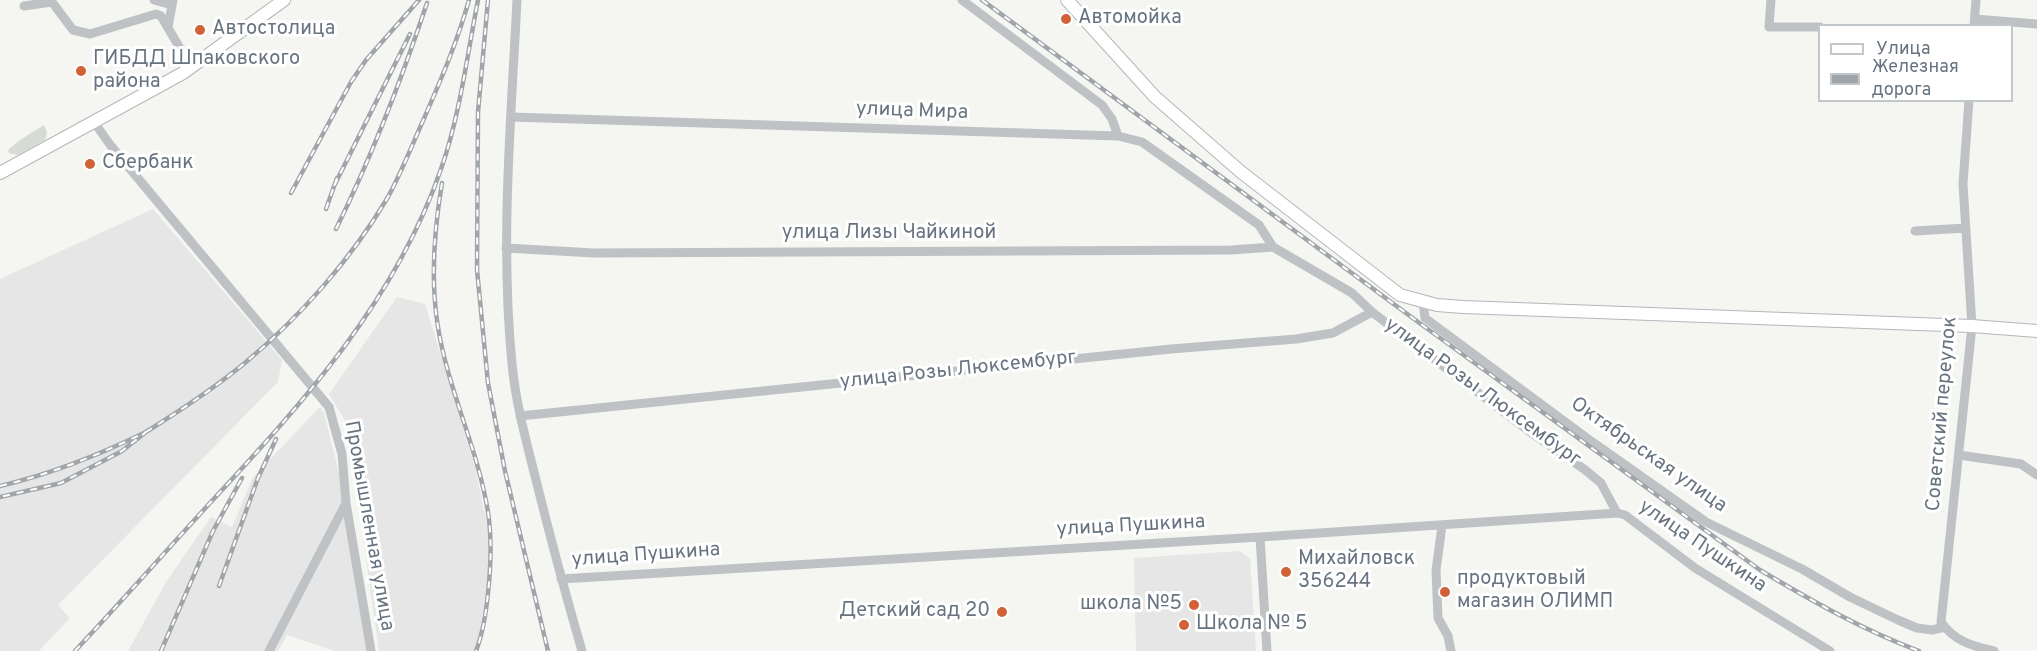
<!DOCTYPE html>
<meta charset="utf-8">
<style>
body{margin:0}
#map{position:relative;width:2037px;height:651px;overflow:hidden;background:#f5f5f2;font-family:Overpass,sans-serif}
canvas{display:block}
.legend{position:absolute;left:1818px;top:24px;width:195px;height:78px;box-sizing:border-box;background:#fff;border:2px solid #c2c7cc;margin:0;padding:8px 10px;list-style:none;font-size:18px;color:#677480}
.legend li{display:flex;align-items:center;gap:12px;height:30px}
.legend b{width:30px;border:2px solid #c2c7cc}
</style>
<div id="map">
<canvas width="2037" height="651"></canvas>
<ul class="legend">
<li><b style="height:8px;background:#fff"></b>Улица</li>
<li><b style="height:8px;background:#a0a5aa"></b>Железная дорога</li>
</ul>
</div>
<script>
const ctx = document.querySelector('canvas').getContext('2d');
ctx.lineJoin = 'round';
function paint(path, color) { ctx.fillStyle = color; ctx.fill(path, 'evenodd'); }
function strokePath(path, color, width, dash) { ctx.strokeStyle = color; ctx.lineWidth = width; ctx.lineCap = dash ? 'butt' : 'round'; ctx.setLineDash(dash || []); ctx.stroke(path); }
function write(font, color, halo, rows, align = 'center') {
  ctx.font = font + ' Overpass,sans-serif'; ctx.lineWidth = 6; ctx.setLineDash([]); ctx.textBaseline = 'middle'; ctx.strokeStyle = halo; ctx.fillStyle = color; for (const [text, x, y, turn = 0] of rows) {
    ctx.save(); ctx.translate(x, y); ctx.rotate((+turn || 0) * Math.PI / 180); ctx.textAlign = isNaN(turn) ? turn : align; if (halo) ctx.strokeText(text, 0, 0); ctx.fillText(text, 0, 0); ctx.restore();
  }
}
paint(new Path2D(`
 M 153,209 L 282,360 L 278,382 L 58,605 L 70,618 L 39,651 L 0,651 L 0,279 Z
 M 397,297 L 425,304 L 475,467 L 489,534 L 490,566 L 479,636 L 474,651 L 379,651 L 353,466 L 344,419 L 329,394 Z
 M 320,407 L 324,413 L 339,473 L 367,651 L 335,651 L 287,635 L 278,651 L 128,651 L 166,582 L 211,517 L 232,527 L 253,477 Z
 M 1240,551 L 1250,559 L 1256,651 L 1136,651 L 1134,558 Z`), '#e5e6e5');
paint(new Path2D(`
 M 44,125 L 47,132 L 45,140 L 18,155 L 9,153 L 8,150 L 20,140 Z`), '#d6dbd3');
const secondary = new Path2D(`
 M 1067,0 L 1155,97 L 1241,172 L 1400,295 L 1437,305 L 1463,307 L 1972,326 L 2037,331
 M 0,173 L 183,73 L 284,0`);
strokePath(secondary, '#b3b7bb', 14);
strokePath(new Path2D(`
 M 154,0 L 172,5
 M 517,0 C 511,121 500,242 512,364 C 516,405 527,444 537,484 C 551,540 566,596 582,651
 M 962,0 L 1102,105 L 1112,119 L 1118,136
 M 1771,0 L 1769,27 L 1820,27
 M 24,6 L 52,2 L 73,30 L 90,34 L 156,14 L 161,16 L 191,67
 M 1975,19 L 2037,24
 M 1974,26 L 1976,0
 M 168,27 L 173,0
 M 1969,100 L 1963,184 L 1972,326 L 1941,622 C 1954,641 1972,646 1994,651
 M 511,117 L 1118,136 L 1142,142 L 1259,225 L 1273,247 L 1352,293 L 1372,312
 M 94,122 L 111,146 L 329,407 L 342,454 L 346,503 L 371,651
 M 1915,231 L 1966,228
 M 506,248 L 594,253 L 1231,250 L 1273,247
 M 1423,302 L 1425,318 L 1591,441 L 1706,522 L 1802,569 L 1850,597 L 1898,620 L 1917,628 L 1932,630 L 1945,627
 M 520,416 L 1171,349 L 1296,339 L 1333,333 L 1372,312 L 1530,432 L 1584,469 L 1601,483 L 1617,513
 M 1959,455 L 2021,464 L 2037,475
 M 1442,526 L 1436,570 L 1438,618 L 1448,636 L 1451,651
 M 1260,537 L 1267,651
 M 561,579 L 1260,537 L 1617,513 L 1625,515 L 1695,568 L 1830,651
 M 269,651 L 346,503`), '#bec2c5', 9);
strokePath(secondary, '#fff', 12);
const rail = new Path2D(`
 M 488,0 L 478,112 L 477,270 L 488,383 L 505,471 L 548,651
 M 982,0 L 1414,319 L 1760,570 C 1812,601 1863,630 1919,651
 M 442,183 C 434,231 430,279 438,327 C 448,390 478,449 488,512 C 492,539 491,566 488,593 C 486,613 483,633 476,651
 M 334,186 L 410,34
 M 291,193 L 351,82 L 366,60 L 419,0
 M 326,209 L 337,178
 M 336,229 C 372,156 401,81 427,3
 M 146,432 C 181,410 215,388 246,362 C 301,316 352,258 388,197 C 401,173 411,148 422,123 C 440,82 457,43 469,0
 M 0,486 C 51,474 99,455 146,432 L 122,451 L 61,483 L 0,497
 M 219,586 L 258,478 L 276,439
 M 75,651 C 121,602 165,552 210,503 C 303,403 396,300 441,169 C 460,115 467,56 478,0
 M 161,651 L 213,531 L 242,478`);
strokePath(rail, '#a0a5aa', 4.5);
strokePath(rail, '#fff', 2, [7]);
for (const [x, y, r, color] of [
 [1066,19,6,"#d16136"],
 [200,30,6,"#d16136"],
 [81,71,6,"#d16136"],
 [90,164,6,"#d16136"],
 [1286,572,6,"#d16136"],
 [1445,592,6,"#d16136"],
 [1194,605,6,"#d16136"],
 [1002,612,6,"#d16136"],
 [1184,625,6,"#d16136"]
]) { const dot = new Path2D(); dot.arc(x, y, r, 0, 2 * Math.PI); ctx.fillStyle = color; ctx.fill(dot); strokePath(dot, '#fff', 2); }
write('20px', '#677480', '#fff', [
 ["Автомойка",1078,19],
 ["Автостолица",212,30],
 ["ГИБДД Шпаковского",93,60],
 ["района",93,83],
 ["Сбербанк",102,164],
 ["Михайловск",1298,560],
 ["356244",1298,583],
 ["продуктовый",1457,580],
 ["магазин ОЛИМП",1457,603],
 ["школа №5",1182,605,"right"],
 ["Детский сад 20",990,612,"right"],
 ["Школа № 5",1196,625]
], 'left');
write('20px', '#677480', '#fff', [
 ["улица Мира",912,112,2],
 ["улица Лизы Чайкиной",889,234],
 ["улица Розы Люксембург",958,371,-6],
 ["улица Розы Люксембург",1482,393,36],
 ["Советский переулок",1943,414,-85],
 ["Октябрьская улица",1648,456,35],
 ["Промышленная улица",368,526,80],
 ["улица Пушкина",1131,527,-3],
 ["улица Пушкина",1702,547,34],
 ["улица Пушкина",646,556,-4]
]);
</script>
